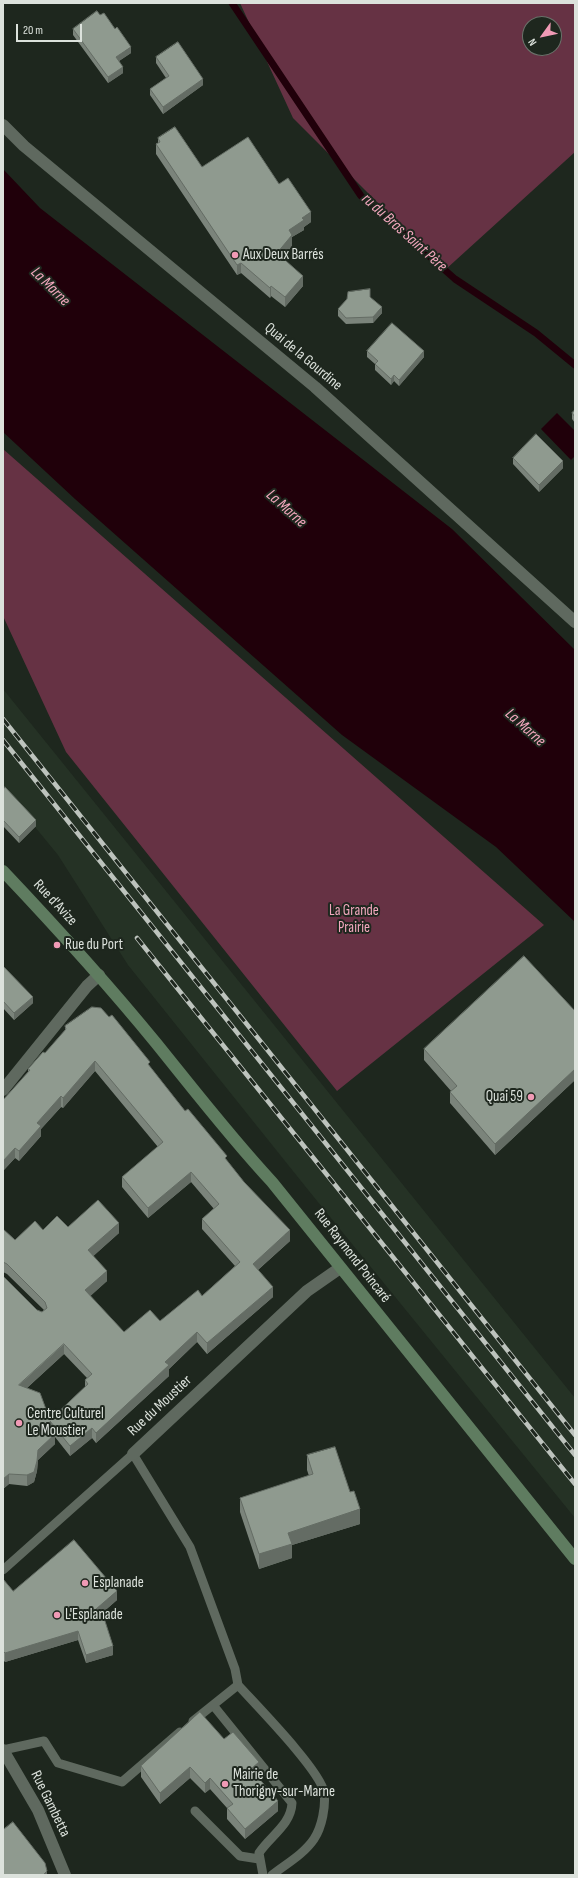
<!DOCTYPE html>
<meta charset="utf-8">
<style>
body{margin:0}
#map{position:relative;width:578px;height:1878px;overflow:hidden;background:#1e271e;font-family:"Sofia Sans Condensed",sans-serif}
canvas{display:block}
.frame{position:absolute;inset:0;border:4px solid #dce2dc;pointer-events:none}
.north{position:absolute;left:522px;top:16px;width:40px;height:40px;box-sizing:border-box;background:#1e271e;border:1px solid #6a726a;border-radius:50%;rotate:237deg;font-size:11px;font-weight:700;line-height:16px;text-align:center;color:#dce2dc}
.north::after{content:'';display:block;margin:auto;width:14px;height:18px;background:#f09ab5;clip-path:polygon(50% 0,100% 100%,50% 72%,0 100%)}
.scale{position:absolute;left:16px;top:24px;width:66px;height:18px;box-sizing:border-box;border:2px solid #dce2dc;border-top:0;padding-left:5px;font-size:12px;line-height:14px;white-space:nowrap;color:#dce2dc;-webkit-text-stroke:3px #1e271e;paint-order:stroke}
</style>
<div id="map">
<canvas width="578" height="1878"></canvas>
<div class="frame"></div>
<div class="north">N</div>
<div class="scale">20 m</div>
</div>
<script>
const ctx = document.querySelector('canvas').getContext('2d');
ctx.lineJoin = 'round';
function paint(path, color) { ctx.fillStyle = color; ctx.fill(path, 'evenodd'); }
function strokePath(path, color, width, dash) { ctx.strokeStyle = color; ctx.lineWidth = width; ctx.lineCap = dash ? 'butt' : 'round'; ctx.setLineDash(dash || []); ctx.stroke(path); }
function write(font, color, halo, rows, align = 'center') {
  ctx.font = font + ' "Sofia Sans Condensed",sans-serif'; ctx.lineWidth = 4; ctx.setLineDash([]); ctx.textBaseline = 'middle'; ctx.strokeStyle = halo; ctx.fillStyle = color; for (const [text, x, y, turn = 0] of rows) {
    ctx.save(); ctx.translate(x, y); ctx.rotate((+turn || 0) * Math.PI / 180); ctx.textAlign = isNaN(turn) ? turn : align; if (halo) ctx.strokeText(text, 0, 0); ctx.fillText(text, 0, 0); ctx.restore();
  }
}
paint(new Path2D(`
 M 3,689 L 575,1398 L 575,1518 L 309,1191 L 128,965 L 58,855 L 3,788 Z`), '#253225');
paint(new Path2D(`
 M 240,3 L 575,3 L 575,152 L 445,270 L 293,118 ZM 530,24 L 554,24 L 554,48 L 530,48 Z
 M 3,449 L 544,925 L 337,1091 L 66,752 L 3,616 Z`), '#663244');
paint(new Path2D(`
 M 3,169 L 40,208 L 452,529 L 575,650 L 575,922 L 496,847 L 342,735 L 75,499 L 3,432 Z
 M 557,413 L 575,431 L 575,456 L 571,460 L 541,429 Z`), '#20000a');
strokePath(new Path2D(`
 M 232,3 L 361,196 L 455,279 L 536,333 L 575,365`), '#20000a', 7);
strokePath(new Path2D(`
 M 3,1570 L 133,1454 L 190,1547 L 235,1669 L 238,1685 C 256,1705 320,1770 324,1792 C 326,1806 322,1827 314,1839 C 304,1854 286,1864 272,1875
 M 238,1685 L 213,1705 L 292,1803 C 291,1825 270,1836 259,1853 L 263,1875
 M 193,1721 L 213,1705
 M 3,1750 L 44,1741 L 58,1763 L 122,1782 L 180,1732
 M 195,1811 L 240,1856 L 259,1859`), '#5f695f', 9);
strokePath(new Path2D(`
 M 3,125 L 24,146 L 315,387 L 575,622
 M 3,1090 L 87,986 L 99,975
 M 133,1454 L 307,1291 L 340,1268
 M 3,1750 L 38,1810 L 65,1875`), '#5f695f', 12);
strokePath(new Path2D(`
 M 3,871 C 56,927 107,983 156,1043 C 194,1090 231,1138 272,1182 L 575,1559`), '#5f7c60', 12);
const rail = new Path2D(`
 M 3,719 L 575,1435
 M 3,740 L 575,1455
 M 137,938 L 575,1484`);
strokePath(rail, '#bdc3bd', 4.5);
strokePath(rail, '#1e271e', 3, [9]);
paint(new Path2D(`
 M 73,29 L 131,53 L 119,61 L 123,73 L 108,83 L 73,35 Z
 M 156,57 L 203,85 L 163,114 L 150,95 L 150,89 L 166,78 L 156,63 Z
 M 158,138 L 202,167 L 279,184 L 311,222 L 304,227 L 304,230 L 292,237 L 292,246 L 282,258 L 303,286 L 285,307 L 271,296 L 270,298 L 241,273 L 237,275 L 156,154 L 156,144 L 158,143 Z
 M 338,309 L 382,313 L 373,323 L 346,324 L 338,316 Z
 M 367,351 L 424,357 L 399,386 L 394,381 L 391,385 L 375,370 L 375,364 L 367,357 Z
 M 575,410 L 575,423 L 572,419 L 572,413 Z
 M 513,458 L 563,468 L 539,492 L 513,464 Z
 M 3,790 L 36,826 L 19,843 L 3,826 Z
 M 3,966 L 33,1003 L 14,1020 L 3,1008 Z
 M 575,1011 L 575,1080 L 495,1155 L 450,1103 L 450,1092 L 451,1091 L 424,1060 L 424,1049 Z
 M 65,1026 L 150,1067 L 185,1111 L 227,1161 L 290,1241 L 258,1270 L 273,1297 L 207,1354 L 197,1342 L 169,1369 L 169,1376 L 96,1443 L 92,1438 L 70,1456 L 55,1437 L 55,1444 L 38,1460 L 37,1471 L 34,1482 L 27,1486 L 9,1484 L 3,1489 L 3,1276 L 37,1310 L 42,1312 L 44,1310 L 7,1274 L 3,1272 L 3,1229 L 15,1240 L 43,1230 L 68,1227 L 119,1233 L 93,1256 L 107,1281 L 90,1296 L 124,1332 L 160,1321 L 202,1296 L 235,1266 L 202,1229 L 202,1219 L 214,1209 L 191,1182 L 148,1218 L 122,1187 L 122,1177 L 158,1147 L 95,1071 L 63,1108 L 61,1107 L 41,1129 L 41,1136 L 19,1161 L 15,1158 L 3,1171 L 3,1100 L 28,1072 L 28,1069 L 45,1053 L 65,1031 ZM 64,1354 L 87,1378 L 85,1380 L 85,1387 L 50,1420 L 27,1388 Z
 M 307,1455 L 360,1524 L 292,1545 L 292,1558 L 259,1569 L 240,1512 L 240,1498 L 309,1476 L 307,1470 Z
 M 3,1579 L 13,1591 L 117,1600 L 101,1614 L 113,1655 L 86,1663 L 78,1640 L 5,1662 L 3,1660 Z
 M 224,1739 L 259,1773 L 256,1775 L 278,1811 L 245,1839 L 227,1819 L 227,1808 L 210,1789 L 205,1793 L 190,1778 L 160,1804 L 141,1777 L 141,1766 Z`), '#7b847b');
paint(new Path2D(`
 M 131,47 L 131,53 L 116,63 L 116,57 Z
 M 123,67 L 123,73 L 108,83 L 108,77 Z
 M 203,79 L 203,85 L 163,114 L 163,107 Z
 M 311,212 L 311,222 L 304,227 L 304,230 L 292,237 L 292,246 L 277,263 L 277,253 L 289,230 L 302,218 Z
 M 241,263 L 241,273 L 237,275 L 237,265 Z
 M 303,276 L 303,286 L 285,307 L 285,297 Z
 M 271,286 L 271,296 L 270,298 L 270,288 Z
 M 382,307 L 382,313 L 373,323 L 373,317 Z
 M 424,351 L 424,357 L 399,386 L 399,380 Z
 M 394,375 L 394,381 L 391,385 L 391,379 Z
 M 563,461 L 563,468 L 539,492 L 539,485 Z
 M 36,820 L 36,826 L 19,843 L 19,837 Z
 M 33,997 L 33,1003 L 14,1020 L 14,1013 Z
 M 95,1061 L 95,1071 L 63,1108 L 63,1098 Z
 M 575,1069 L 575,1080 L 495,1155 L 495,1144 Z
 M 61,1096 L 61,1107 L 41,1129 L 41,1136 L 19,1161 L 19,1151 L 37,1123 Z
 M 15,1148 L 15,1158 L 3,1171 L 3,1161 Z
 M 191,1172 L 191,1182 L 148,1218 L 148,1208 Z
 M 119,1223 L 119,1233 L 88,1261 L 88,1250 Z
 M 290,1230 L 290,1241 L 253,1274 L 253,1264 Z
 M 107,1271 L 107,1281 L 85,1301 L 85,1290 Z
 M 273,1287 L 273,1297 L 207,1354 L 207,1343 Z
 M 197,1332 L 197,1342 L 169,1369 L 169,1376 L 96,1443 L 96,1433 L 165,1362 Z
 M 64,1344 L 64,1354 L 19,1395 L 19,1385 Z
 M 92,1428 L 92,1438 L 70,1456 L 70,1446 Z
 M 55,1434 L 55,1444 L 38,1460 L 37,1471 L 34,1482 L 27,1486 L 27,1475 L 38,1450 Z
 M 9,1474 L 9,1484 L 3,1489 L 3,1479 Z
 M 360,1509 L 360,1524 L 292,1545 L 292,1558 L 259,1569 L 259,1554 L 288,1533 Z
 M 117,1591 L 117,1600 L 96,1618 L 96,1609 Z
 M 78,1631 L 78,1640 L 5,1662 L 5,1653 Z
 M 113,1646 L 113,1655 L 86,1663 L 86,1655 Z
 M 259,1762 L 259,1773 L 251,1780 L 251,1769 Z
 M 190,1767 L 190,1778 L 160,1804 L 160,1793 Z
 M 210,1778 L 210,1789 L 205,1793 L 205,1783 Z
 M 278,1801 L 278,1811 L 245,1839 L 245,1829 Z
 M 47,1871 L 47,1875 L 43,1875 Z`), '#646c64');
const building = new Path2D(`
 M 97,11 L 100,15 L 104,13 L 115,29 L 117,27 L 131,47 L 116,57 L 123,67 L 108,77 L 73,29 Z
 M 178,42 L 203,79 L 163,107 L 150,89 L 169,76 L 156,57 Z
 M 175,127 L 202,167 L 248,137 L 279,184 L 288,178 L 311,212 L 302,218 L 304,220 L 289,230 L 292,235 L 277,253 L 303,276 L 285,297 L 271,286 L 270,288 L 241,263 L 237,265 L 156,144 L 160,142 L 158,138 Z
 M 370,289 L 370,297 L 382,307 L 373,317 L 346,318 L 338,309 L 347,299 L 348,292 Z
 M 392,323 L 424,351 L 399,380 L 394,375 L 391,379 L 375,364 L 378,361 L 367,351 Z
 M 575,410 L 575,417 L 572,413 Z
 M 536,434 L 563,461 L 539,485 L 513,458 Z
 M 5,787 L 36,820 L 19,837 L 3,820 L 3,790 Z
 M 524,956 L 575,1011 L 575,1069 L 495,1144 L 450,1092 L 457,1086 L 424,1049 Z
 M 3,966 L 33,997 L 14,1013 L 3,1001 Z
 M 92,1007 L 101,1008 L 109,1017 L 112,1015 L 150,1062 L 148,1064 L 185,1111 L 188,1109 L 227,1156 L 225,1158 L 244,1182 L 290,1230 L 253,1264 L 273,1287 L 207,1343 L 197,1332 L 165,1362 L 169,1365 L 96,1433 L 92,1428 L 70,1446 L 50,1421 L 55,1434 L 38,1450 L 37,1461 L 34,1472 L 27,1475 L 9,1474 L 3,1479 L 3,1276 L 37,1310 L 42,1312 L 47,1308 L 45,1302 L 7,1264 L 3,1262 L 3,1229 L 15,1240 L 35,1221 L 43,1230 L 57,1216 L 68,1227 L 98,1200 L 119,1223 L 88,1250 L 107,1271 L 85,1290 L 124,1332 L 150,1310 L 160,1321 L 198,1290 L 202,1296 L 240,1262 L 202,1219 L 219,1204 L 191,1172 L 148,1208 L 122,1177 L 163,1142 L 95,1061 L 63,1098 L 61,1096 L 37,1123 L 41,1126 L 19,1151 L 15,1148 L 3,1161 L 3,1100 L 30,1070 L 28,1069 L 43,1052 L 45,1053 L 66,1029 L 65,1026 ZM 64,1344 L 92,1374 L 85,1380 L 88,1384 L 50,1420 L 40,1393 L 19,1385 Z
 M 335,1447 L 350,1492 L 354,1491 L 360,1509 L 288,1533 L 292,1544 L 259,1554 L 240,1498 L 313,1474 L 307,1455 Z
 M 74,1540 L 117,1591 L 96,1609 L 104,1618 L 113,1646 L 86,1655 L 78,1631 L 5,1653 L 3,1651 L 3,1579 L 13,1591 Z
 M 200,1712 L 224,1739 L 233,1732 L 259,1762 L 251,1769 L 278,1801 L 245,1829 L 227,1808 L 233,1804 L 210,1778 L 205,1783 L 190,1767 L 160,1793 L 141,1766 Z
 M 13,1822 L 45,1863 L 47,1871 L 43,1875 L 3,1875 L 3,1830 Z`);
paint(building, '#8f9a8f');
strokePath(building, '#646c64', 1);
for (const [x, y, r, color] of [
 [235,255,4,"#f09ab5"],
 [57,945,4,"#f09ab5"],
 [531,1097,4,"#f09ab5"],
 [19,1423,4,"#f09ab5"],
 [85,1583,4,"#f09ab5"],
 [57,1615,4,"#f09ab5"],
 [225,1784,4,"#f09ab5"]
]) { const dot = new Path2D(); dot.arc(x, y, r, 0, 2 * Math.PI); ctx.fillStyle = color; ctx.fill(dot); strokePath(dot, '#1e271e', 1.5); }
write('15px', '#dce2dc', '#1e271e', [
 ["Aux Deux Barrés",243,255],
 ["Rue du Port",65,945],
 ["Quai 59",523,1097,"right"],
 ["Centre Culturel",27,1414],
 ["Le Moustier",27,1431],
 ["Esplanade",93,1583],
 ["L'Esplanade",65,1615],
 ["Mairie de",233,1775],
 ["Thorigny-sur-Marne",233,1792]
], 'left');
write('15px', '#dce2dc', '#1e271e', [
 ["Quai de la Gourdine",303,357,40],
 ["Rue d'Avize",55,903,47],
 ["Rue Raymond Poincaré",352,1256,52],
 ["Rue du Moustier",160,1406,-43],
 ["Rue Gambetta",50,1804,64]
]);
write('15px', '#f3a8be', '#1e271e', [
 ["La Grande",354,911],
 ["Prairie",354,928]
]);
write('italic 16px', '#f2a7bd', '#1e271e', [
 ["ru du Bras Saint Père",404,233,42],
 ["La Marne",50,287,45],
 ["La Marne",286,509,42],
 ["La Marne",525,728,42]
]);
</script>
